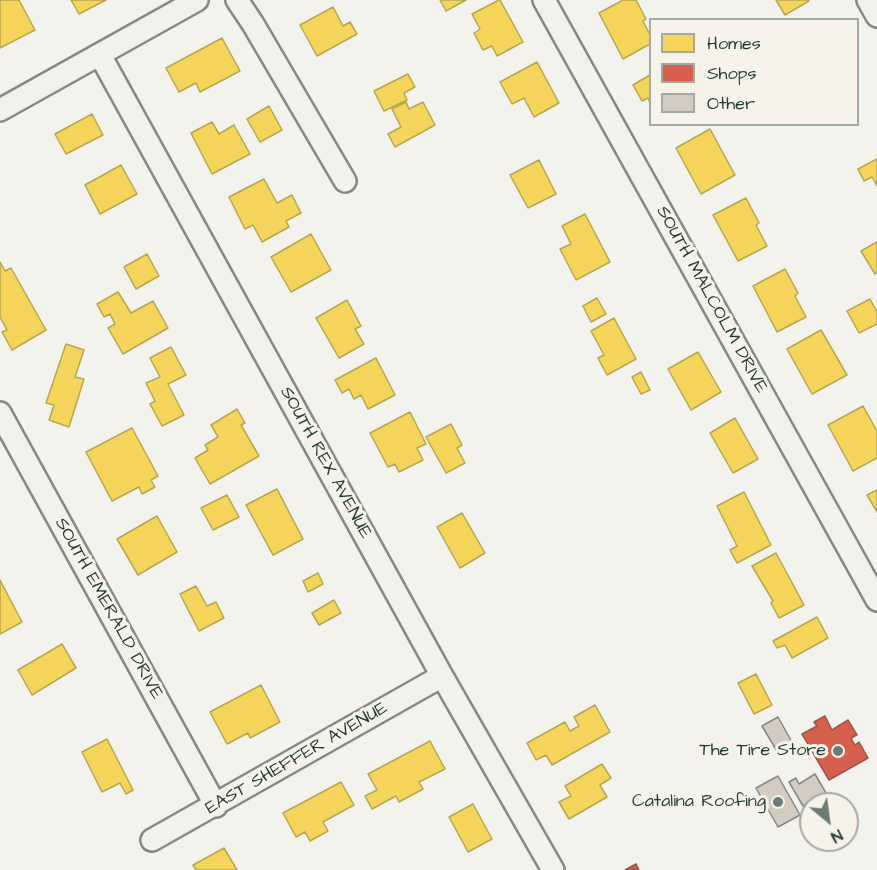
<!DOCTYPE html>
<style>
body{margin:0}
#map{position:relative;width:877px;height:870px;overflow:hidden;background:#f4f2ec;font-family:"Architects Daughter",sans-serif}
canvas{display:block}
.legend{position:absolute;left:649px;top:18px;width:210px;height:108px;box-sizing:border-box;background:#f7f3e8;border:2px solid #a1aaa0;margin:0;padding:8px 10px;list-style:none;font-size:18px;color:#1f3d34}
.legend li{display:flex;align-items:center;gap:12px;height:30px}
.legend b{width:30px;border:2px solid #a1aaa0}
.north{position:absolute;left:799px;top:792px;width:60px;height:60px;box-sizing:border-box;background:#f7f3e8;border:2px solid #a1aaa0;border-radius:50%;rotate:151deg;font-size:16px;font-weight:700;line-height:24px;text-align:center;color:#1f3d34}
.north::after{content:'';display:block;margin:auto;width:21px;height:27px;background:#6a7c74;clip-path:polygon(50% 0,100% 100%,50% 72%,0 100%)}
</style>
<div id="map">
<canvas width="877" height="870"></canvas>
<ul class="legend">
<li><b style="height:16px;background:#f6d55c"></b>Homes</li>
<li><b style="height:16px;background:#d6604d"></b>Shops</li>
<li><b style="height:16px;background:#d4ccc1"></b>Other</li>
</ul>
<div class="north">N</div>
</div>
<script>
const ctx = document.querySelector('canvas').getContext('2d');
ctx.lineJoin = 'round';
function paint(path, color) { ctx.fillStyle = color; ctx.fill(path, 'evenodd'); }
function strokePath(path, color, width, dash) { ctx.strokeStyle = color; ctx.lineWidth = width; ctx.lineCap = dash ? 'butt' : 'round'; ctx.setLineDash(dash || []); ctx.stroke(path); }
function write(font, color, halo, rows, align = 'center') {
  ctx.font = font + ' "Architects Daughter",sans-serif'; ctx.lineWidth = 6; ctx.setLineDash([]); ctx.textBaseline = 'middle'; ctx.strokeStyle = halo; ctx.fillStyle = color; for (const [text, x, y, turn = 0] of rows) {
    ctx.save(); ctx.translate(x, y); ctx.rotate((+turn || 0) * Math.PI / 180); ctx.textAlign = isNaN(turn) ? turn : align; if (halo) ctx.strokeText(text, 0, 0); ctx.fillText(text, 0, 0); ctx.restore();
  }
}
const homes = new Path2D(`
 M 0,0 L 19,0 L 35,30 L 0,48 Z
 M 71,0 L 106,0 L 79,14 Z
 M 440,0 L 466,0 L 446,11 Z
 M 499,0 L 500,0 L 523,42 L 497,56 L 492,46 L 483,50 L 474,33 L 480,29 L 472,14 Z
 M 623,0 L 636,0 L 646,19 L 643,21 L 650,35 L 650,44 L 623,59 L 599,13 Z
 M 776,0 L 808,0 L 809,1 L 785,15 Z
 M 333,7 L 343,26 L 350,22 L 357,34 L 317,56 L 300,25 Z
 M 222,38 L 240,71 L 200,92 L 196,83 L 179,92 L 166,68 Z
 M 537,62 L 559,103 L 534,117 L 524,98 L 512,104 L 500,82 Z
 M 408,74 L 415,87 L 404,93 L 407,100 L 384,111 L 374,91 Z
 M 650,75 L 650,103 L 648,98 L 642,101 L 633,85 Z
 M 406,102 L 409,109 L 423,102 L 435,125 L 395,147 L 388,134 L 401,127 L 392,109 Z
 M 269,106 L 282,130 L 260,142 L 247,119 Z
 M 92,114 L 103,135 L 66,154 L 55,134 Z
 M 212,122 L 219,134 L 234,125 L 250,154 L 212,174 L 191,133 Z
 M 710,129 L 735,175 L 701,194 L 676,148 Z
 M 877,159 L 877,186 L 872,177 L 864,181 L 858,169 Z
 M 539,160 L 556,194 L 528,208 L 510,175 Z
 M 121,165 L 137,194 L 100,214 L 85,185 Z
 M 264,179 L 277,203 L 292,195 L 301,213 L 286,221 L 289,227 L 262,242 L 253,225 L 245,229 L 229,197 Z
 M 746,198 L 759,223 L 756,225 L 767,246 L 738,261 L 713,215 Z
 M 585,214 L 610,262 L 576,280 L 560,249 L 571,244 L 562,226 Z
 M 311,234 L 331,270 L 291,292 L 271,257 Z
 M 877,242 L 877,273 L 875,274 L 861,251 Z
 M 147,254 L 159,276 L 136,289 L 124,267 Z
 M 0,262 L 5,271 L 11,268 L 46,330 L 12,350 L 2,332 L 7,330 L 0,317 Z
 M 785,269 L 798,293 L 795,296 L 806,317 L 777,332 L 753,286 Z
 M 118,292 L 131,313 L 153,301 L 168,328 L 123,354 L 108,328 L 115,324 L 110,314 L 104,317 L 97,304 Z
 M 597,298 L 606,314 L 591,322 L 583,306 Z
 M 870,299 L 877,312 L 877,324 L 859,333 L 847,311 Z
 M 347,300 L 361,326 L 355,329 L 364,344 L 339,358 L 316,318 Z
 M 614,318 L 636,359 L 607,375 L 598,358 L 604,355 L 591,331 Z
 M 821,330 L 847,375 L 812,394 L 787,349 Z
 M 66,344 L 84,350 L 75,377 L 84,379 L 69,427 L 49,420 L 54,405 L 46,403 Z
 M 171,347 L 186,375 L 168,384 L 184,415 L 162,426 L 150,404 L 155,401 L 146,383 L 160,377 L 150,358 Z
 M 698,352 L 721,392 L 691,410 L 668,369 Z
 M 376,358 L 395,395 L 368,409 L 361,395 L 354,399 L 349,389 L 342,393 L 335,380 Z
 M 641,372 L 650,390 L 641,394 L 632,377 Z
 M 863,406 L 877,431 L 877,458 L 853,471 L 828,425 Z
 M 237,409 L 245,423 L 241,425 L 259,456 L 210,484 L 195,458 L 208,450 L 205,445 L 218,437 L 211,425 Z
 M 410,412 L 426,444 L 417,448 L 423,460 L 399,472 L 395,464 L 388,467 L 370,433 Z
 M 735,418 L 758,459 L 733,473 L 710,433 Z
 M 451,424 L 462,445 L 457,448 L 465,463 L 446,473 L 426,437 Z
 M 132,428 L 158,476 L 151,480 L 155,487 L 142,494 L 139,487 L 112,501 L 86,452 Z
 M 277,489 L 303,539 L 273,555 L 246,505 Z
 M 877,490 L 877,512 L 867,495 Z
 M 744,492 L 771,545 L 737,563 L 730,550 L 737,546 L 717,506 Z
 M 227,495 L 239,517 L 213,530 L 201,508 Z
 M 462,513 L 485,553 L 460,568 L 437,527 Z
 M 157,516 L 177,552 L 138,575 L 117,539 Z
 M 776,553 L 804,605 L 779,618 L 771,603 L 773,601 L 752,566 Z
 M 318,573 L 323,584 L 308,592 L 303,581 Z
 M 0,580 L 22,622 L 0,634 Z
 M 196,586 L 207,606 L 216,602 L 224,618 L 199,631 L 180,594 Z
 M 334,600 L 341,613 L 319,625 L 312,613 Z
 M 817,617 L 828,638 L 792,658 L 785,645 L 777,648 L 773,641 Z
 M 62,644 L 76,668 L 32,695 L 18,670 Z
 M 756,674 L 772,705 L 754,714 L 738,683 Z
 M 261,685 L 280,722 L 250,738 L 248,733 L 227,744 L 210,712 Z
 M 595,705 L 610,732 L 552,765 L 546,755 L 536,760 L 527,743 L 565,722 L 570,731 L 579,726 L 574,717 Z
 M 107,739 L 133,790 L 126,794 L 120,783 L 102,792 L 82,752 Z
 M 430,741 L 445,769 L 419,782 L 423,789 L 399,802 L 396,796 L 372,809 L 365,796 L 377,790 L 368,774 Z
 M 602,764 L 611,778 L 600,785 L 607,797 L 569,819 L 559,802 L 571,796 L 565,786 Z
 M 341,782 L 354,805 L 323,822 L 328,831 L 310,841 L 305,832 L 296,837 L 283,813 Z
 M 473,804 L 492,839 L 468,852 L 449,817 Z
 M 224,848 L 237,870 L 196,870 L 193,865 Z`);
paint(homes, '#f6d55c');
strokePath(homes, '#b6a750', 1.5);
const shops = new Path2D(`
 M 825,716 L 832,730 L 848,720 L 857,735 L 851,738 L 855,745 L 859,742 L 868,758 L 829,780 L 802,734 L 817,726 L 814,722 Z
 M 636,864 L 639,870 L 625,870 Z`);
paint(shops, '#d6604d');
strokePath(shops, '#9f5646', 1.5);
const building = new Path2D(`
 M 778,717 L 793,744 L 778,753 L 762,726 Z
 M 815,774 L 826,793 L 803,806 L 789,782 L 796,778 L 799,784 Z
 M 778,776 L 800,815 L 778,827 L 756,788 Z`);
paint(building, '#d4ccc1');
strokePath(building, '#848985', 1.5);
const minor = new Path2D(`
 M 237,0 L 253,24 L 345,181
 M 544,0 L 877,600
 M 868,0 L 877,16
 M 100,55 L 442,676 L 553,870
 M 0,110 L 197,0
 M 0,413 L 216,806
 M 152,840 L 442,676`);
strokePath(minor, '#848985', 26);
strokePath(minor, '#f2f1ed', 21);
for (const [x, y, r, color] of [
 [838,751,6,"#6a7c74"],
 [778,802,6,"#6a7c74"]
]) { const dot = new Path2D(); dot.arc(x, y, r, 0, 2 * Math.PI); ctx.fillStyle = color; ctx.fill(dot); strokePath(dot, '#f7f3e8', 2); }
write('18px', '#1f3d34', '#f7f3e8', [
 ["SOUTH MALCOLM DRIVE",711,300,61],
 ["SOUTH REX AVENUE",325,463,61],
 ["SOUTH EMERALD DRIVE",108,609,61],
 ["EAST SHEFFER AVENUE",297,759,-30]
]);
write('18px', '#1f3d34', '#f7f3e8', [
 ["The Tire Store",826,751],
 ["Catalina Roofing",766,802]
], 'right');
</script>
